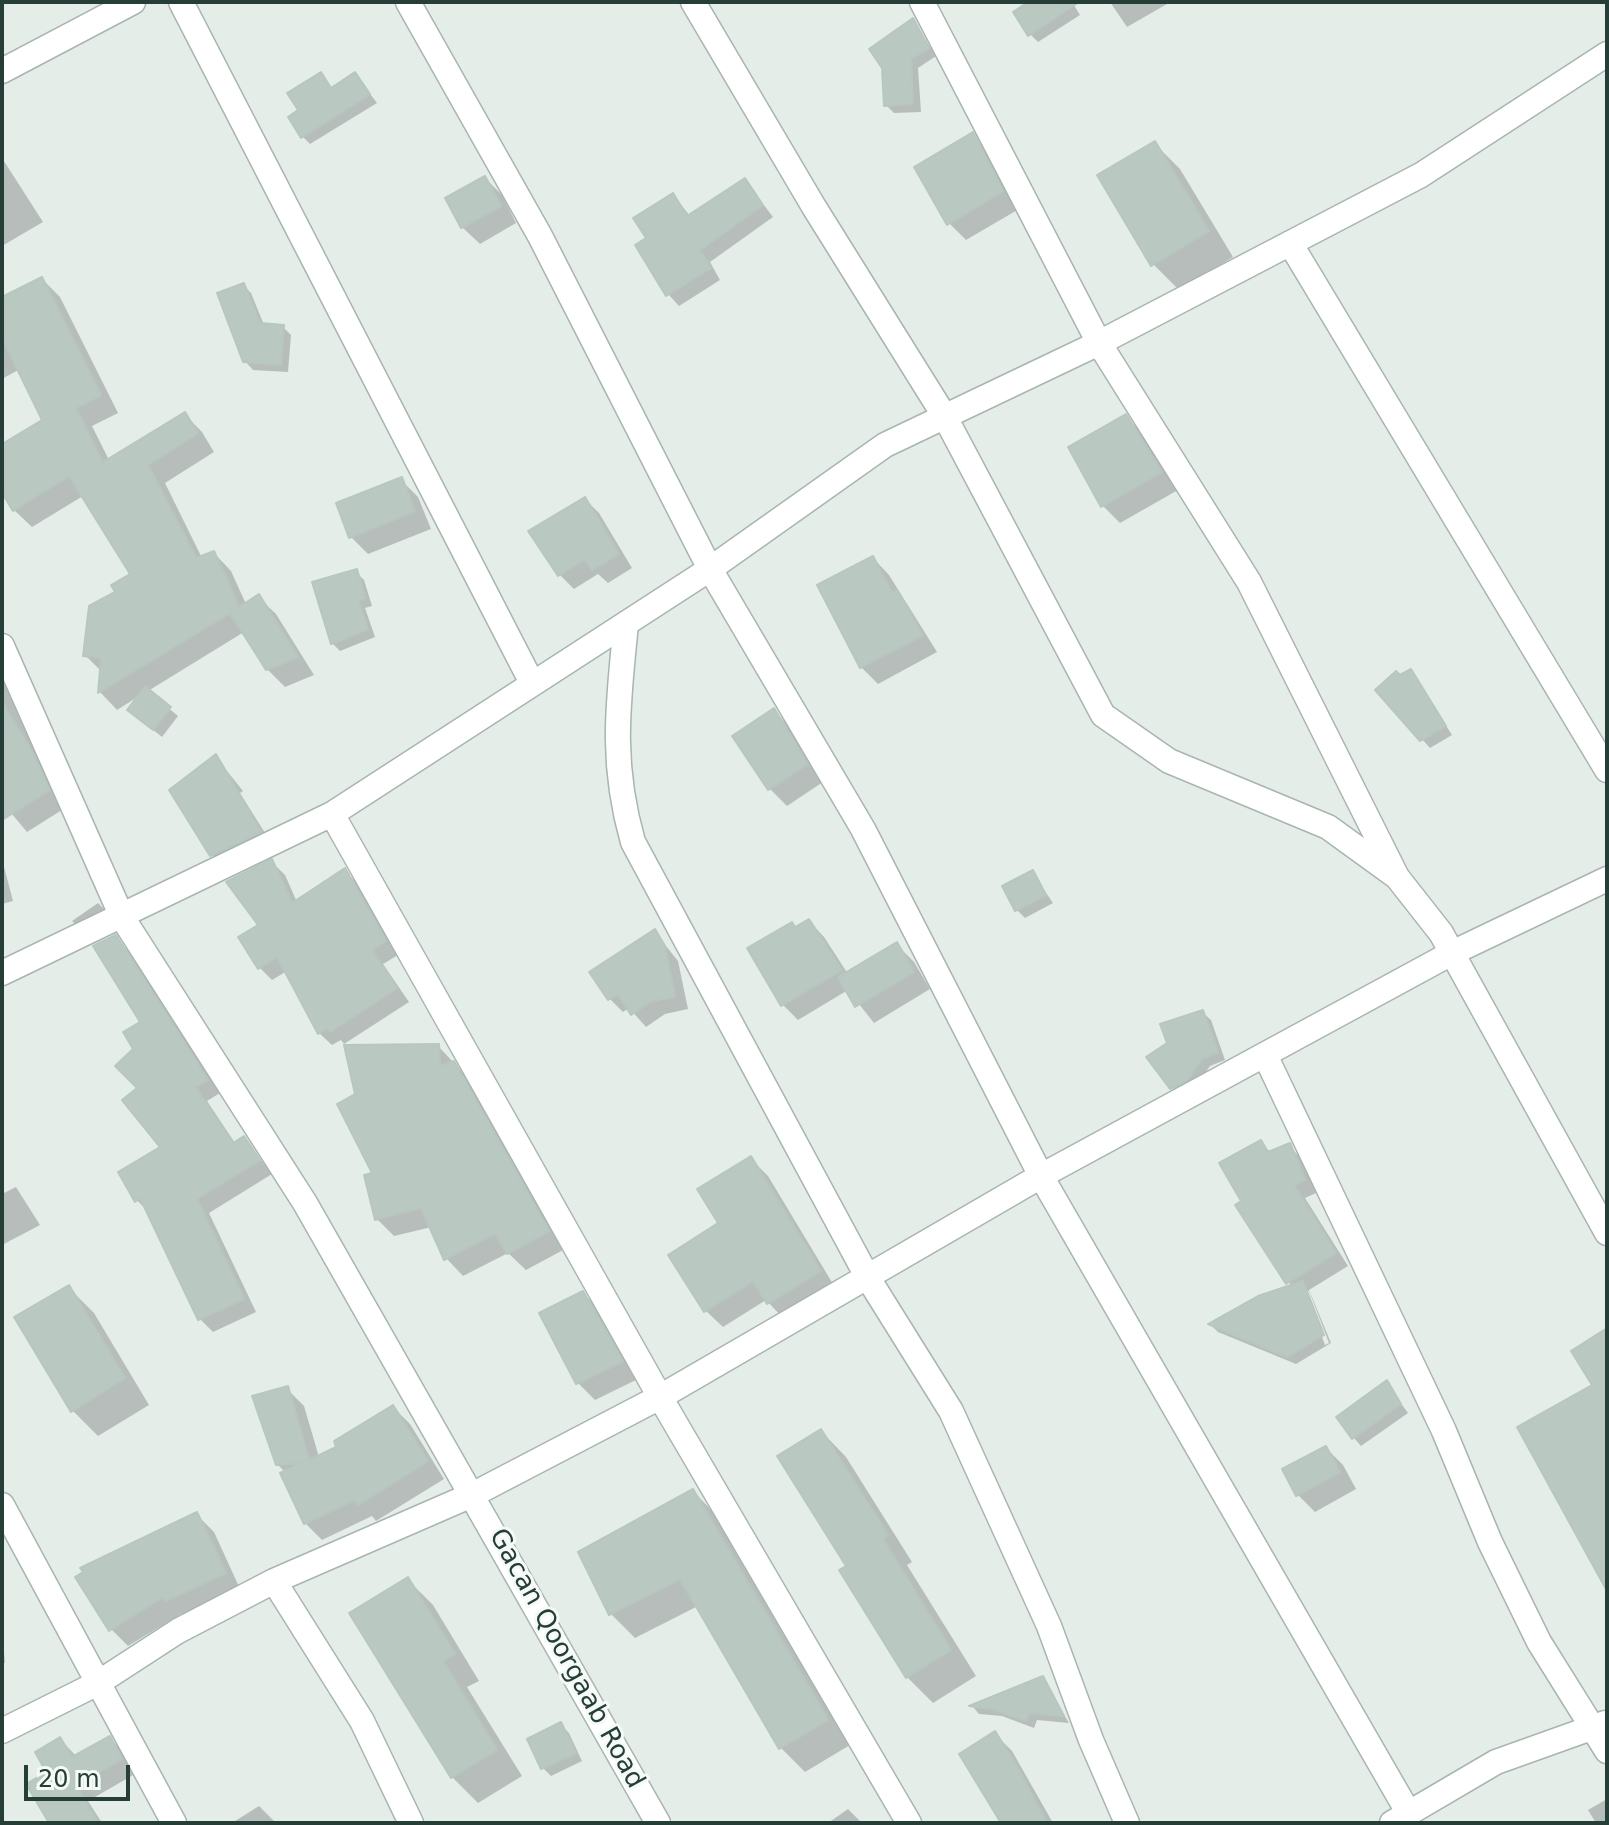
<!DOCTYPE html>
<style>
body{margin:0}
#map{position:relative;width:1609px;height:1825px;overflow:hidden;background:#e5ede9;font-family:"DejaVu Sans",sans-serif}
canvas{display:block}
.frame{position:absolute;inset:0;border:4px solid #253e37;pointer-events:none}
.scale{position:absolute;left:24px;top:1765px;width:106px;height:36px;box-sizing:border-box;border:4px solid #253e37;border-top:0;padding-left:10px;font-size:24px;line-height:28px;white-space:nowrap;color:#253e37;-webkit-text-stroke:6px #f5faf7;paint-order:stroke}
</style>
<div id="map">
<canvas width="1609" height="1825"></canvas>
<div class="frame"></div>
<div class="scale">20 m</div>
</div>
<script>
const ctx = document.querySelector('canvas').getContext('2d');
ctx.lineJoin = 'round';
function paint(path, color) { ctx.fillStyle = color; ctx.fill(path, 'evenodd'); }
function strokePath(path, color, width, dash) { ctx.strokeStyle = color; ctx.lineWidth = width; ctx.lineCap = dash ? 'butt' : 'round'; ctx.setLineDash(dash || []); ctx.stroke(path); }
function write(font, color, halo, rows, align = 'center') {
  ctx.font = font + ' "DejaVu Sans",sans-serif'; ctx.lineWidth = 6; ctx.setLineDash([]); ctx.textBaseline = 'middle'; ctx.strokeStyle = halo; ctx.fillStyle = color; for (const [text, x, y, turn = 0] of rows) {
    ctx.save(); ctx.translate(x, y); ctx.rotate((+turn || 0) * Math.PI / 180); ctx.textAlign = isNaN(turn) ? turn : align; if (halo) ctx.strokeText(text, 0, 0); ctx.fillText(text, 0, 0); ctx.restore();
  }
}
paint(new Path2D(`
 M 1032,2 L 1072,2 L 1080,15 L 1038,42 L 1030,34 Z
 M 1110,2 L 1166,2 L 1167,4 L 1127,27 Z
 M 913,21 L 936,56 L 918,68 L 921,112 L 894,113 L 886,105 L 884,67 Z
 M 320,74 L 333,89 L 355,74 L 377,103 L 310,144 L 302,136 L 301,111 Z
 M 972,135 L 989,152 L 1019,209 L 966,240 L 949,223 Z
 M 1154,143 L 1180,169 L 1233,257 L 1179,290 L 1153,264 Z
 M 2,158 L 43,222 L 2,246 Z
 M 485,178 L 502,195 L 516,223 L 480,244 L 462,227 Z
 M 745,180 L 773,217 L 710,262 L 720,280 L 679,306 L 668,294 L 649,238 L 673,195 L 690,216 Z
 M 42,279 L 60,297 L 118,413 L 92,426 L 109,460 L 184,414 L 202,432 L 214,452 L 165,483 L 202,558 L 214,553 L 231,571 L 246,604 L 258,597 L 276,614 L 314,675 L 285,687 L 267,669 L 244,632 L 148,691 L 178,716 L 162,737 L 137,717 L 139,696 L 117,710 L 100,692 L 102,672 L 85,655 L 118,593 L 132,575 L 83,496 L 32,527 L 14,510 L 2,490 L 2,447 L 45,420 L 20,369 L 2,379 L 2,299 Z
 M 243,285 L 251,293 L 264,325 L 283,327 L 291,335 L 288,372 L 253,370 L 245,361 Z
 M 1126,417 L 1143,434 L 1178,490 L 1120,523 L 1103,506 Z
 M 401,480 L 418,497 L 431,529 L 368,554 L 351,537 Z
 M 585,499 L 599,513 L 632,568 L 608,583 L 598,574 L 574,589 L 560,575 Z
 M 873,558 L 889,575 L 937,652 L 878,684 L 861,667 Z
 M 356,572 L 364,580 L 372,606 L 365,608 L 375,637 L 340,651 L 332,643 Z
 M 1411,671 L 1452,735 L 1430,748 L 1378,690 Z
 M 2,677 L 65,808 L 27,832 L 2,802 Z
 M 774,711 L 791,728 L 823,782 L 787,806 L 770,789 L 735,736 Z
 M 215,756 L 243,791 L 240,793 L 273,846 L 226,869 L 212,855 Z
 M 2,859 L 13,901 L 2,904 Z
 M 272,862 L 285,875 L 297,902 L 345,871 L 358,884 L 398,955 L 383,964 L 409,1002 L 344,1044 L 341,1040 L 332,1045 L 319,1033 L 287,971 L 272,980 L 259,967 L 261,925 Z
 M 1032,872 L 1053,903 L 1025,918 L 1017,910 Z
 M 98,903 L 115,920 L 90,939 L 72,921 Z
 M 809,921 L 824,937 L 848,974 L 897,945 L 914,962 L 930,989 L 874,1023 L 848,990 L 798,1020 L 782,1004 L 796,929 Z
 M 654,931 L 678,961 L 688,1009 L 665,1014 L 646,1027 L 629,1008 L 623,1012 L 610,999 Z
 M 115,937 L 128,951 L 220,1093 L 207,1101 L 235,1143 L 244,1138 L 272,1174 L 209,1213 L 256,1312 L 213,1332 L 200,1319 L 149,1213 L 137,1200 L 163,1148 L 140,1089 L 136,1050 L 143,1023 Z
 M 1202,1012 L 1211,1020 L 1225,1060 L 1210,1066 L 1195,1087 L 1180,1096 L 1172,1087 L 1170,1044 Z
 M 438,1046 L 471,1081 L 565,1249 L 526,1270 L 508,1253 L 463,1276 L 446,1258 L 432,1227 L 394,1236 L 377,1219 L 375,1174 Z
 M 1261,1142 L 1271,1153 L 1289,1146 L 1302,1159 L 1316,1193 L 1305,1198 L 1348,1266 L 1309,1290 L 1331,1343 L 1296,1364 L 1218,1332 L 1211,1325 L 1292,1287 L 1244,1202 ZM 1305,1291 L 1309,1291 L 1329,1343 L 1325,1345 Z
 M 751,1159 L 768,1176 L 836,1289 L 785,1320 L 766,1300 L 723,1327 L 705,1310 L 721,1224 Z
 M 16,1187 L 40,1225 L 4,1244 L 2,1253 L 2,1194 Z
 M 68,1287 L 94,1313 L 149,1405 L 98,1436 L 72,1410 Z
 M 583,1293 L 600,1310 L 638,1379 L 595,1400 L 578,1383 L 542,1314 Z
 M 1386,1383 L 1408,1413 L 1361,1446 L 1354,1438 Z
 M 287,1389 L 304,1406 L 319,1457 L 338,1448 L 393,1407 L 410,1424 L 444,1479 L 376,1521 L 372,1516 L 322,1540 L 305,1523 L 286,1473 L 277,1464 Z
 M 821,1431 L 846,1457 L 912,1562 L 907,1565 L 976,1676 L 933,1703 L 907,1677 L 849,1566 Z
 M 1326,1448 L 1343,1465 L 1356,1489 L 1315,1512 L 1298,1495 Z
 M 693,1491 L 717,1516 L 850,1745 L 805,1772 L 781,1748 L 698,1606 L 635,1638 L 611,1614 Z
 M 197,1515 L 214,1532 L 241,1591 L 184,1617 L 181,1614 L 128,1646 L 111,1629 Z
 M 407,1579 L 433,1605 L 479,1681 L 467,1687 L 522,1776 L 478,1803 L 452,1777 Z
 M 2,1631 L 5,1663 L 2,1663 Z
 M 1048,1688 L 1069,1723 L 1037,1720 L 1034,1728 L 1002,1716 L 979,1714 L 973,1707 Z
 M 561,1725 L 569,1733 L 582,1761 L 551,1776 L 543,1768 Z
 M 995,1734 L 1012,1751 L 1053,1823 L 1003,1823 Z
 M 110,1738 L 124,1753 L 135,1774 L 88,1801 L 102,1823 L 52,1823 L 49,1773 L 60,1739 L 77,1757 Z
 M 1607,1799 L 1607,1823 L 1596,1823 L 1588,1810 Z
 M 259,1806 L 276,1823 L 232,1823 Z
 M 848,1809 L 862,1823 L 828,1823 Z`), '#0003');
const building = new Path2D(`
 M 1028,2 L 1079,2 L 1028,36 L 1013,12 Z
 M 913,18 L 929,48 L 911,59 L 913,104 L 884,106 L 882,68 L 869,49 Z
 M 321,72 L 331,88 L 355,72 L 370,94 L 301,138 L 288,117 L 298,110 L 287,93 Z
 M 973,132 L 1003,191 L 947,225 L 914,167 Z
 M 1155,141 L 1209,231 L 1151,266 L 1097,175 Z
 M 485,176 L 501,206 L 461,228 L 445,198 Z
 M 745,178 L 763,205 L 700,250 L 711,268 L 666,296 L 635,245 L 646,238 L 633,218 L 673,193 L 687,216 Z
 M 42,277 L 101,395 L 76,408 L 103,462 L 185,412 L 198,433 L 148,465 L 196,558 L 214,551 L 239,607 L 259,594 L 298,657 L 266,670 L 230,613 L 98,693 L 101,658 L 83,656 L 89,606 L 115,592 L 111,585 L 130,574 L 69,476 L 13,511 L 2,493 L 2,444 L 42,420 L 2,338 L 2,297 Z
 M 244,283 L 260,323 L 284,325 L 281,365 L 243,362 L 217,293 Z
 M 1126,414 L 1162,472 L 1101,507 L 1068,447 Z
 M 402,477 L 415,511 L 349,538 L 336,503 Z
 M 585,497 L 619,554 L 592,570 L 585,559 L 558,576 L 528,531 Z
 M 873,556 L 892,593 L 897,590 L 923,635 L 860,668 L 817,585 Z
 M 357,569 L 365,598 L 358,600 L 368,629 L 331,644 L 312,582 Z
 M 1411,669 L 1446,726 L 1420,741 L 1375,690 L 1396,671 L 1400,675 Z
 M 145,686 L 171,707 L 153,730 L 127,710 Z
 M 2,702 L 31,750 L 50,790 L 2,820 Z
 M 774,708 L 808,764 L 768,790 L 732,736 Z
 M 216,754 L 261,832 L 210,856 L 169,790 Z
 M 272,859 L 292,903 L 345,868 L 386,941 L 372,950 L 397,988 L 330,1032 L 327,1028 L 318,1034 L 277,957 L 258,969 L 238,937 L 258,925 L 226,882 Z
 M 1033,870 L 1046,895 L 1015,911 L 1002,886 Z
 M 809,919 L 842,970 L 781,1006 L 747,948 L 792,922 L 795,927 Z
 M 655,929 L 665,946 L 675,997 L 651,1001 L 631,1015 L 618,994 L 608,1000 L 589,972 Z
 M 116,935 L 208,1080 L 195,1087 L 233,1143 L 244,1136 L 260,1160 L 197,1199 L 244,1299 L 198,1320 L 140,1198 L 135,1202 L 118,1172 L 160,1147 L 122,1100 L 137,1088 L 115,1066 L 133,1049 L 123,1032 L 140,1022 L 93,946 Z
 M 897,942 L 914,972 L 855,1007 L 838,977 Z
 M 1203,1010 L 1218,1052 L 1202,1059 L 1187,1080 L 1170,1089 L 1146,1057 L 1167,1043 L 1160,1024 Z
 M 439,1044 L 440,1066 L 454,1061 L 549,1231 L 507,1254 L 495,1233 L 444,1260 L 421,1208 L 375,1220 L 364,1175 L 372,1173 L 337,1104 L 355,1094 L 344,1045 Z
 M 1261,1140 L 1268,1152 L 1290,1143 L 1305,1180 L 1294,1185 L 1336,1253 L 1286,1284 L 1235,1205 L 1241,1201 L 1219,1163 Z
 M 751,1156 L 821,1271 L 767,1304 L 753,1281 L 704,1312 L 668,1255 L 718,1223 L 697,1189 Z
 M 1303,1281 L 1324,1335 L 1287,1357 L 1208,1324 L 1258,1296 Z
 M 69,1285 L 125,1378 L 71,1412 L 14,1317 Z
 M 583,1291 L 623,1361 L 576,1384 L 539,1313 Z
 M 1607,1328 L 1607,1591 L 1517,1427 L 1592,1385 L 1571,1351 Z
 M 1387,1380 L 1401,1404 L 1352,1439 L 1336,1417 Z
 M 288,1386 L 309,1460 L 336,1447 L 334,1441 L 393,1405 L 428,1461 L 358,1505 L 354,1500 L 304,1524 L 280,1473 L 301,1463 L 276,1465 L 252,1396 Z
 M 821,1429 L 888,1535 L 883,1539 L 951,1650 L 906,1678 L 839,1570 L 846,1566 L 777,1456 Z
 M 1326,1446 L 1340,1472 L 1296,1496 L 1282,1469 Z
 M 693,1489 L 828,1720 L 779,1749 L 680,1579 L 609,1615 L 578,1552 Z
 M 197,1512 L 226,1573 L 165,1601 L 163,1597 L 109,1631 L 75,1577 L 83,1572 L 80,1568 Z
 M 408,1577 L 455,1654 L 443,1661 L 497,1750 L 451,1778 L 349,1613 Z
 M 1043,1676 L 1064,1716 L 1029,1713 L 1026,1721 L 992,1709 L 969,1706 Z
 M 561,1722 L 576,1753 L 541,1769 L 527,1739 Z
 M 995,1731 L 1015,1763 L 1047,1823 L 1001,1823 L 959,1754 Z
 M 110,1736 L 122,1759 L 76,1786 L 98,1823 L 49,1823 L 26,1784 L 46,1772 L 35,1752 L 60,1737 L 72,1757 Z`);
paint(building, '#bac8c2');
strokePath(building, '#b7c7c0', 2);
const minor = new Path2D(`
 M 181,2 L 532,683
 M 408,2 L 540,236 L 710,569 L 863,829 L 1041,1176 L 1408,1812
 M 693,2 L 814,207 L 945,417 L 1103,715 L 1169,761 L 1328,827 L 1397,877 L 1441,933 L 1607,1233
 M 922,2 L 1099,343 L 1249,582 L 1396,875
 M 1290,243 L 1607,770
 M 626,624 C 618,704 610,762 633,842 L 868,1278 L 951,1411 L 1049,1626 L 1091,1740 L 1127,1823
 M 2,646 L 122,917 L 305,1203 L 658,1823
 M 332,814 L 660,1397 L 909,1823
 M 2,973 L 332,814 L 710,569 L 885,445 L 1099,343 L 1421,175 L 1607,54
 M 1265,1055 L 1444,1431 L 1490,1542 L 1539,1642 L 1607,1751
 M 2,1505 L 174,1823
 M 274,1581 L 362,1721 L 411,1823
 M 2,1731 L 98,1683 L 178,1631 L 274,1581 L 474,1494 L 660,1397 L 1041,1176 L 1450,954 L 1607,879
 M 1392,1823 L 1496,1762 L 1605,1723`);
const tertiary = new Path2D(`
 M 2,71 L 133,2`);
strokePath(minor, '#a8b5b0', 27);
strokePath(tertiary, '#a8b5b0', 27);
strokePath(minor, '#fff', 24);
strokePath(tertiary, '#fff', 24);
write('26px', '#253e37', '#f5faf7', [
 ["Gacan Qoorgaab Road",566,1659,61]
]);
</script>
